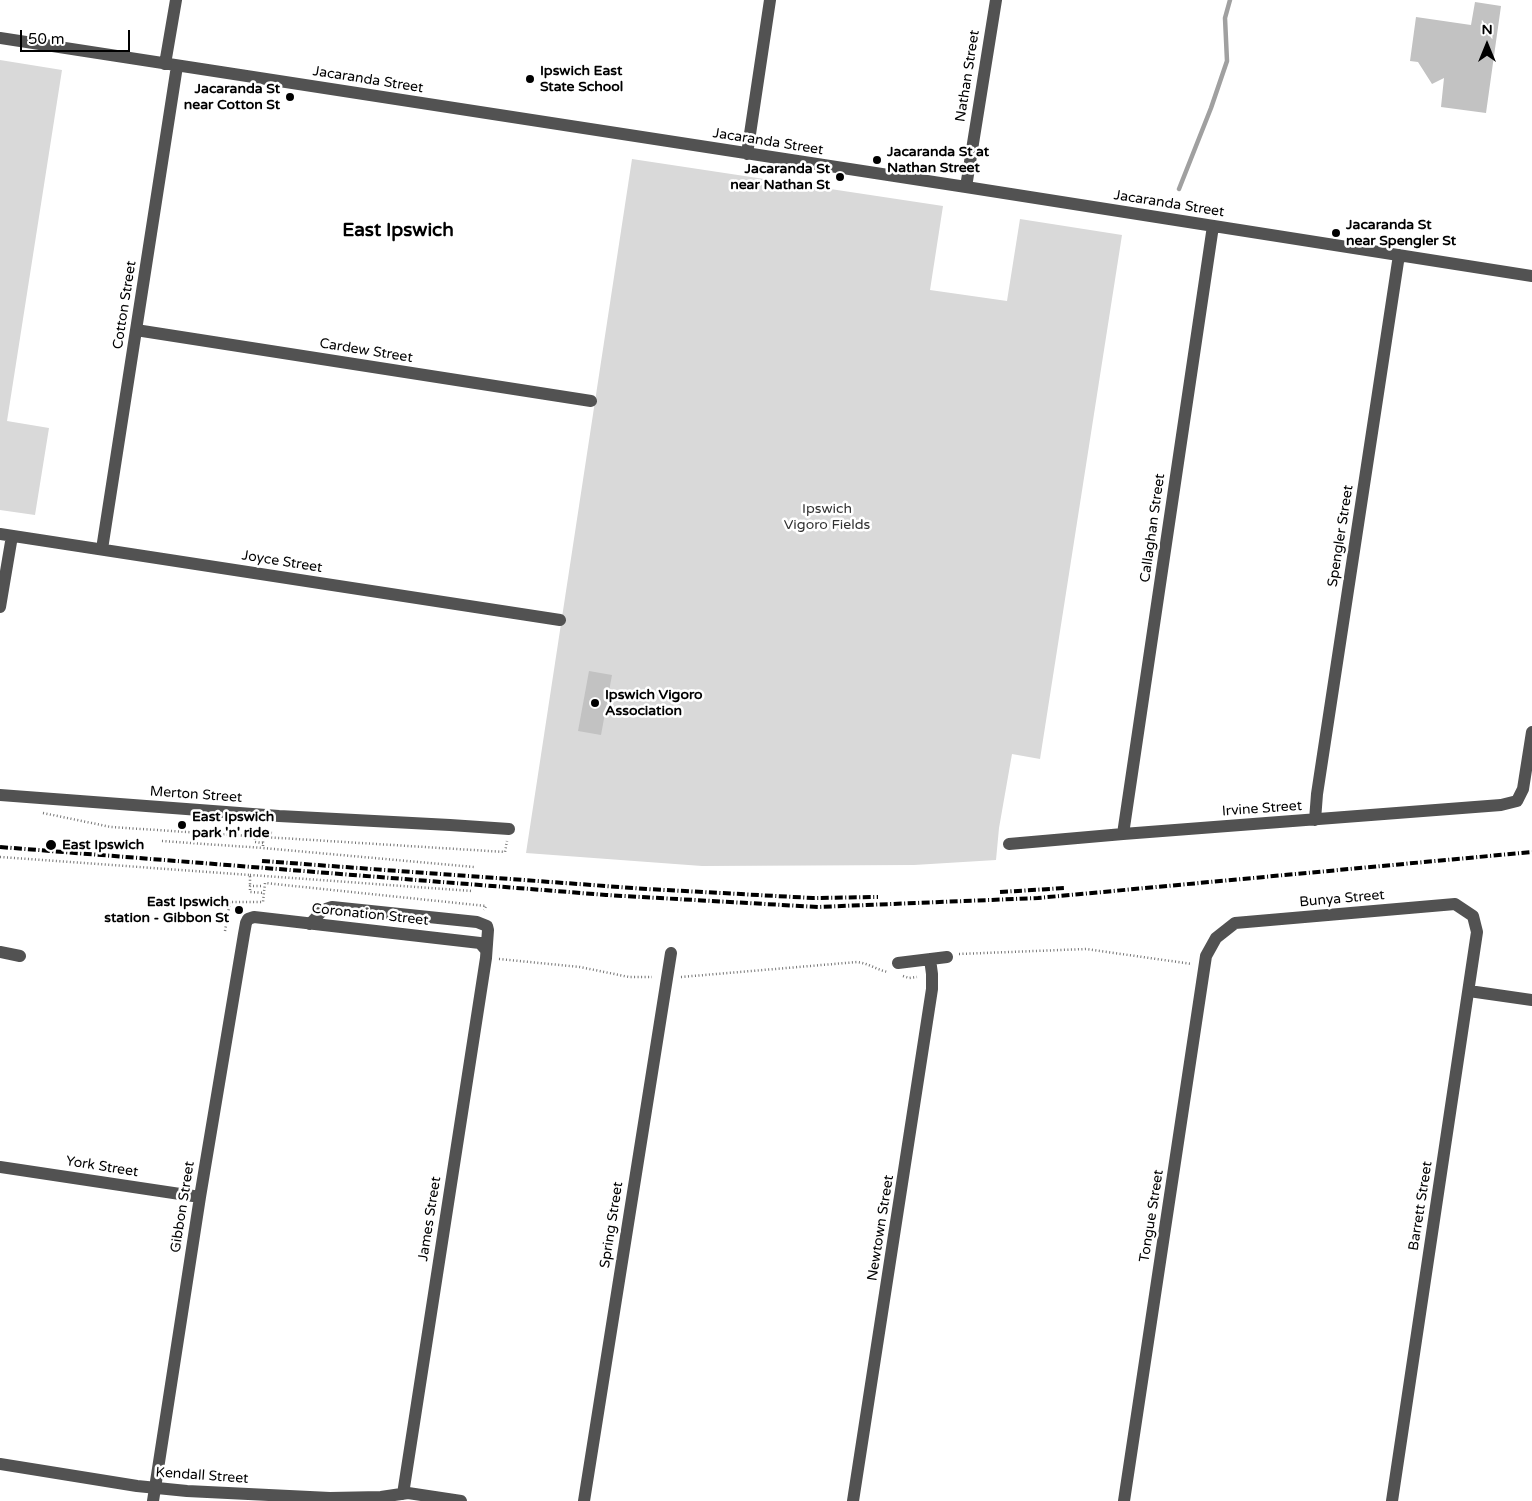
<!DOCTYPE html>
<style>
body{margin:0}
#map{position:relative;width:1532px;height:1501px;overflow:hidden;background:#fff;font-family:"Varela Round",sans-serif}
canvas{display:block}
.north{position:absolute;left:1462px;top:20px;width:50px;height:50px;-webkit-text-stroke:4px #fff;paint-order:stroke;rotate:0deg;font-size:14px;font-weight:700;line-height:20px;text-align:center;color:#000}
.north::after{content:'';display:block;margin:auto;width:18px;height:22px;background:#000;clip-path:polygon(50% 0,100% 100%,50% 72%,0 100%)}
.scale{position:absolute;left:20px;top:30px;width:110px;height:22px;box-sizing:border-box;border:2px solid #000;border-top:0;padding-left:6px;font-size:15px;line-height:18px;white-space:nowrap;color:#000;-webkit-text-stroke:4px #fff;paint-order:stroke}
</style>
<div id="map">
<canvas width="1532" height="1501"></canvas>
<div class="north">N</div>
<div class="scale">50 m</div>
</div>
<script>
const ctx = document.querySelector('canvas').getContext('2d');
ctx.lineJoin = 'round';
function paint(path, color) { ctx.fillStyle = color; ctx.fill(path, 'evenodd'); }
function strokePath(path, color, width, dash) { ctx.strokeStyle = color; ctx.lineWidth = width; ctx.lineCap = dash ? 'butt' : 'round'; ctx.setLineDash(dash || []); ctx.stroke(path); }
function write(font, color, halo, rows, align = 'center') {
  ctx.font = font + ' "Varela Round",sans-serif'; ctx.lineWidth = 5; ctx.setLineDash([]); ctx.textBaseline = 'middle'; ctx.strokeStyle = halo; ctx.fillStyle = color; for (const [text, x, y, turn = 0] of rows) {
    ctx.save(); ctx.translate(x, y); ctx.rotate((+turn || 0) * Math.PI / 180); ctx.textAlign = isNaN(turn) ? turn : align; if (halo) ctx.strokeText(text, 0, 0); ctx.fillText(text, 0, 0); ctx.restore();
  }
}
paint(new Path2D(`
 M 0,60 L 62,70 L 7,421 L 49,428 L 35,515 L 0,510 Z
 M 632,159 L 943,206 L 930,290 L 1007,301 L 1020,219 L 1122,235 L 1040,759 L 1012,754 L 999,828 L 996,860 L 914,865 L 702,866 L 526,853 Z`), '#d9d9d9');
strokePath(new Path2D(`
 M 1179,189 L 1211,108 L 1227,61 L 1225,18 L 1230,0`), '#a0a0a0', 4.5);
paint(new Path2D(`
 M 1475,2 L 1501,6 L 1486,113 L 1441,107 L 1444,78 L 1432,84 L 1418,62 L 1410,61 L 1416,17 L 1471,25 Z
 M 589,671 L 612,675 L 601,735 L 578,731 Z`), '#c2c2c2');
strokePath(new Path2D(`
 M 43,813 L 111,827 L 248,836
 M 272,833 L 249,830 L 248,836 L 505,852 L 507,841
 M 263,838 L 263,848 L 474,867
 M 162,841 L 263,848
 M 0,857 L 250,875 L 250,886
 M 250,875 L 472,891
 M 261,886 L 250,886 L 250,892 L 264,893
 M 225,931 L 230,902 L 263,902 L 265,883 L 486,906 L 484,910
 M 959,954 L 1086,949 L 1192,964
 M 499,959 L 580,967 L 629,977 L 652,977
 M 903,976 L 909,978 L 917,977
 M 681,977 L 857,962 C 868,963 877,970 888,972`), '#747474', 2.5, [1, 2.5]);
strokePath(new Path2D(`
 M 0,38 L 966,187 L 1532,276
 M 165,64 L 176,0
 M 747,154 L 770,0
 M 966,187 L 996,0
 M 136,330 L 591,401
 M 0,534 L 560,620
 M 102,549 L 177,66
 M 0,607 L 12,536
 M 0,795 L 279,816 L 450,825 L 509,829
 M 1315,820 L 1317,794 L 1399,255
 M 1123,834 L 1213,226
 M 1009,844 L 1123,834 L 1501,805 L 1517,801 L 1523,789 L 1532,732
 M 310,924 L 323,910 L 332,907 L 477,922 L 487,926 L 488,930 L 486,958 L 403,1494
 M 0,952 L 20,956
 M 898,963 L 947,957
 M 1469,991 L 1532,1000
 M 0,1167 L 200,1197
 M 0,1464 L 137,1486 L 187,1491 L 330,1498 L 381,1497 L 408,1493 L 461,1501
 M 153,1501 L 200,1197 L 244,934 L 246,923 L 248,919 L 254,917 L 480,943 L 486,950
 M 584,1501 L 671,953
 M 853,1501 L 932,989 L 932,974 L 930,959
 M 1124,1501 L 1206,956 L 1216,938 L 1235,923 L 1455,904 L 1473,916 L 1477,932 L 1392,1501`), '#525252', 12);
strokePath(new Path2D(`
 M 0,847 L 606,895 L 818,907 L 1038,898 L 1532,852
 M 262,861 L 647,889 L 813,898 L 878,897
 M 1000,892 L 1065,888`), '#000', 4, [8, 2.5, 1, 2.5]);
strokePath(new Path2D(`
 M 263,843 L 255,842 L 255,834 L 265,835`), '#747474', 2.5, [1, 2.5]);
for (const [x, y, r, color] of [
 [530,79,5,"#000"],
 [290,97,5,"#000"],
 [877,160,5,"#000"],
 [840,177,5,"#000"],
 [1336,233,5,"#000"],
 [595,703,5,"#000"],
 [182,825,5,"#000"],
 [51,845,6,"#000"],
 [239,910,5,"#000"]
]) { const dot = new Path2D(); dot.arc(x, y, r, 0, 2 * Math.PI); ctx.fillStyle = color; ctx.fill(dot); strokePath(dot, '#fff', 2); }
write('bold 14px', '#000', '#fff', [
 ["Ipswich East",540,71],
 ["State School",540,87],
 ["Jacaranda St",280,89,"right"],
 ["near Cotton St",280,105,"right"],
 ["Jacaranda St at",887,152],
 ["Nathan Street",887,168],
 ["Jacaranda St",830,169,"right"],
 ["near Nathan St",830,185,"right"],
 ["Jacaranda St",1346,225],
 ["near Spengler St",1346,241],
 ["Ipswich Vigoro",605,695],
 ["Association",605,711],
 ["East Ipswich",192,817],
 ["park 'n' ride",192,833],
 ["East Ipswich",62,845],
 ["East Ipswich",229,902,"right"],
 ["station - Gibbon St",229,918,"right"]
], 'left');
write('14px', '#000', '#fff', [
 ["Nathan Street",968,76,-81],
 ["Jacaranda Street",368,80,9],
 ["Jacaranda Street",768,142,9],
 ["Jacaranda Street",1169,204,9],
 ["Cotton Street",125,305,-81],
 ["Cardew Street",366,351,9],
 ["Callaghan Street",1153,528,-82],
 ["Spengler Street",1341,536,-81],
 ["Joyce Street",282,562,9],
 ["Merton Street",196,795,4],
 ["Irvine Street",1262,809,-4],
 ["Bunya Street",1342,899,-5],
 ["Coronation Street",370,915,6],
 ["York Street",102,1167,9],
 ["Barrett Street",1421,1206,-81],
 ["Gibbon Street",183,1207,-81],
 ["Tongue Street",1152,1216,-81],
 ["James Street",430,1219,-81],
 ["Spring Street",612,1225,-81],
 ["Newtown Street",881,1228,-81],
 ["Kendall Street",202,1476,4]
]);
write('14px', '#303030', '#fff', [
 ["Ipswich",827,509],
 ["Vigoro Fields",827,525]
]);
write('bold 19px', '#000', '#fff', [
 ["East Ipswich",398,231]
]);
</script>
